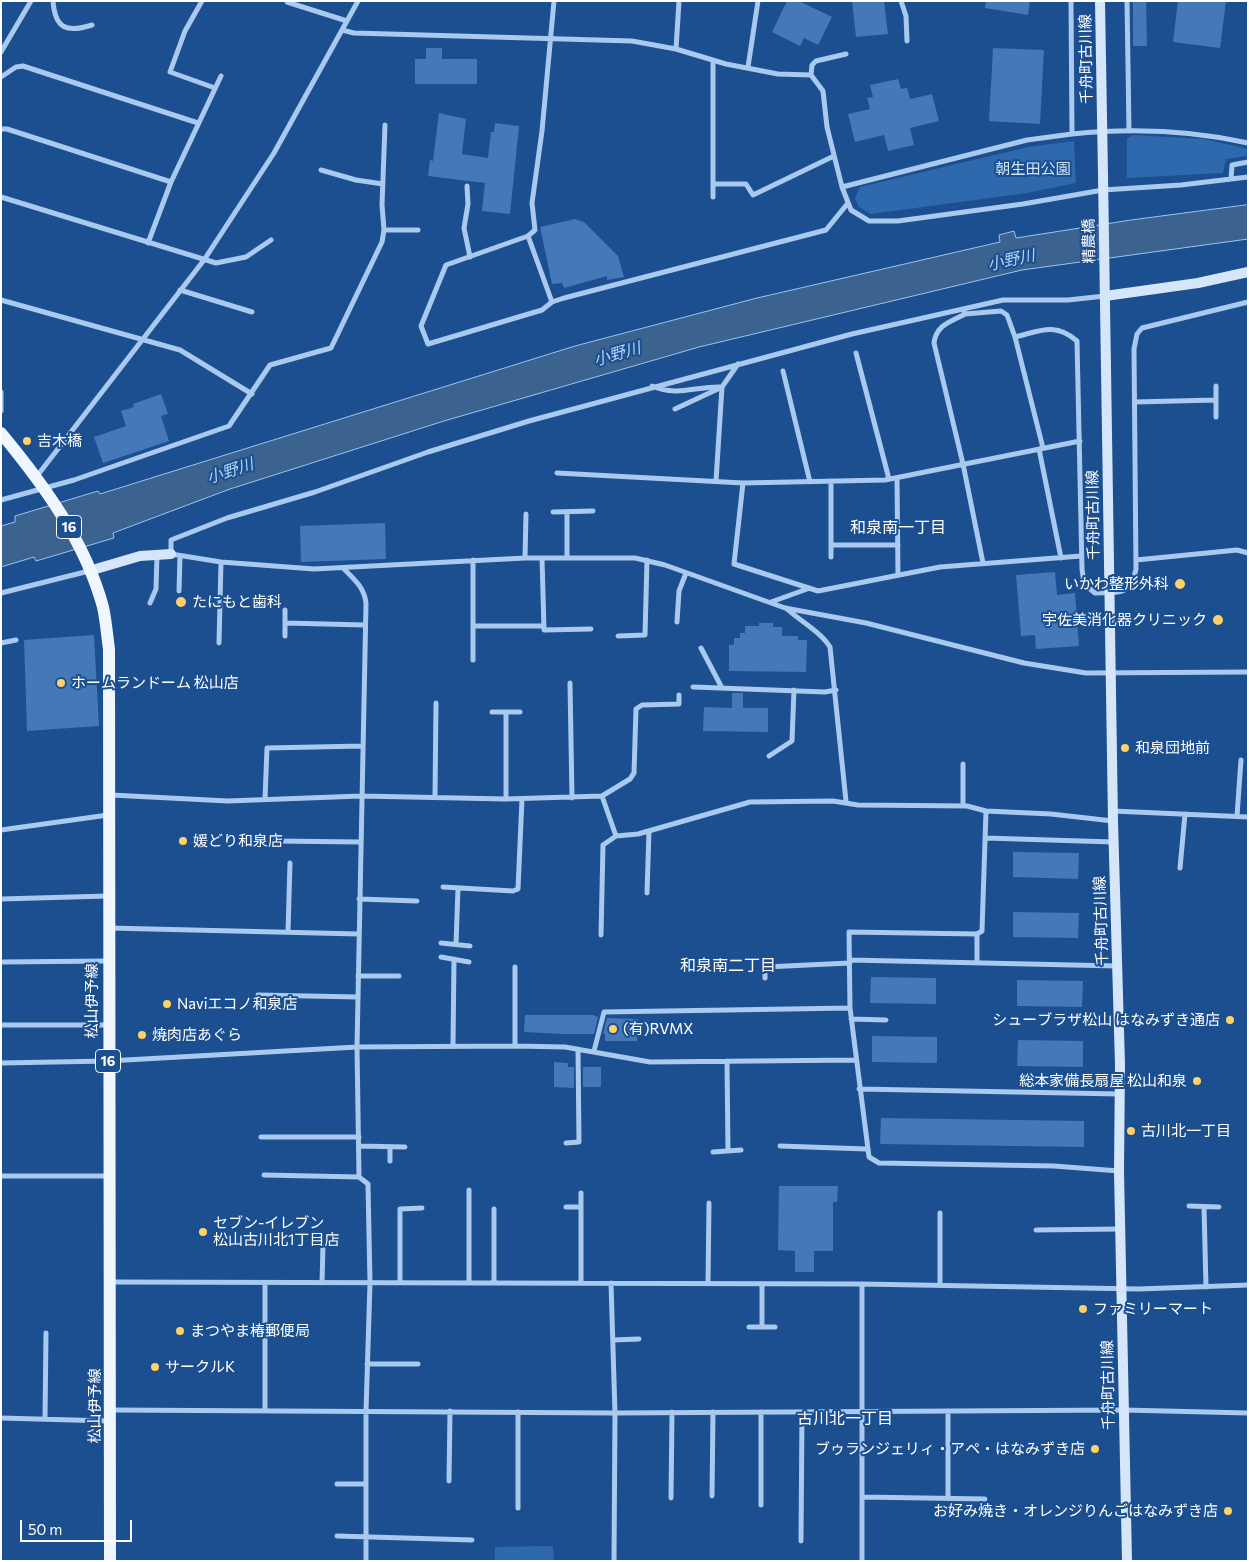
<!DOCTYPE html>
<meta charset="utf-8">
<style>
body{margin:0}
#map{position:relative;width:1249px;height:1562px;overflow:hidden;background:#1b4f8f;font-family:Commissioner,sans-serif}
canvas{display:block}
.frame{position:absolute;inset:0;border:2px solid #fff;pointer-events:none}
.scale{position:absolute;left:20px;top:1520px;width:112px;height:22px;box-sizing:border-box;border:2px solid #fff;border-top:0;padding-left:6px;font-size:15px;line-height:18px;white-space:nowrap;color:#fff;-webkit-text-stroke:4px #1b4f8f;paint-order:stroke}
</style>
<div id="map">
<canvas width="1249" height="1562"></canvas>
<div class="frame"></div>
<div class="scale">50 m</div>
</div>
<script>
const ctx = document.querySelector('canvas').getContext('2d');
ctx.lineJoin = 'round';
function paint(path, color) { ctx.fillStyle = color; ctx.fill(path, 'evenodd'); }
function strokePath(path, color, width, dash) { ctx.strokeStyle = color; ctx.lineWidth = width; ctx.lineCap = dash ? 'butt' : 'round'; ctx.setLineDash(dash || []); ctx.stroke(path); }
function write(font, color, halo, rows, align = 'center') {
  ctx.font = font + ' Commissioner,"Noto Sans JP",sans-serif'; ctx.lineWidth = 4; ctx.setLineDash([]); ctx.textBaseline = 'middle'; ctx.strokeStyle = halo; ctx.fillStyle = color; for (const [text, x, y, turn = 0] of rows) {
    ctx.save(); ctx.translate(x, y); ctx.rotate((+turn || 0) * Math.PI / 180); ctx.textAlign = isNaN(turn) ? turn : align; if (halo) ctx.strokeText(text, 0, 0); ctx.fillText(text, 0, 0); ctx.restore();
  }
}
paint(new Path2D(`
 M 1134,135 L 1204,139 L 1248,149 L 1248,156 L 1226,159 L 1223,173 L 1127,178 L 1127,138 Z
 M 1074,141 L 1076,183 L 1027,193 L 871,214 L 859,207 L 855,198 L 860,187 L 1028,147 Z
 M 553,1546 L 554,1561 L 495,1561 L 495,1547 Z`), '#2e69ad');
const water = new Path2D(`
 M 1248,205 L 1248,239 L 1022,270 L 699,347 L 444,421 L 230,489 L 113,533 L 114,538 L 36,561 L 34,557 L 1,567 L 1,526 L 15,522 L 15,516 L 98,491 L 100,494 L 575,346 L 757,298 L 1000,242 L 999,235 L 1014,231 L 1016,238 L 1131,220 Z`);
paint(water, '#3c6290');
strokePath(water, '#9cc4f0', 1);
paint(new Path2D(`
 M 787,1 L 799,1 L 832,17 L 818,45 L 804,38 L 800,46 L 772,32 Z
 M 852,1 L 884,1 L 888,34 L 856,37 Z
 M 986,1 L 1030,1 L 1028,15 L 985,8 Z
 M 1133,1 L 1146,1 L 1147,46 L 1133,46 Z
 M 1178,1 L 1226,1 L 1220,48 L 1173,42 Z
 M 426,48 L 442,48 L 442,59 L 477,59 L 477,84 L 415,84 L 415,59 L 426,59 Z
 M 993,48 L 1044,50 L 1040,124 L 989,121 Z
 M 898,79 L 901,89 L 907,88 L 910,99 L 932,94 L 939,121 L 910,128 L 914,145 L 888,151 L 884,135 L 855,142 L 848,114 L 870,109 L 867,98 L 873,97 L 870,85 Z
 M 439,113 L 466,119 L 462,154 L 488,158 L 491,132 L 494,132 L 495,123 L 519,126 L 510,214 L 482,211 L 485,183 L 428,176 L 430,160 L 433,161 Z
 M 575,219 L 584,222 L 618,256 L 624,277 L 607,280 L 607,276 L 564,288 L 562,283 L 552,284 L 540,227 Z
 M 161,394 L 168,414 L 161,416 L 169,441 L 103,463 L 94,437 L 126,426 L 121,411 L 134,407 L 133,404 Z
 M 385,523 L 386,559 L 301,562 L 300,526 Z
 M 1055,572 L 1057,595 L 1075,593 L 1079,646 L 1036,649 L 1035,635 L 1021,636 L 1016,575 Z
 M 759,623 L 773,623 L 773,627 L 782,627 L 782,636 L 798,636 L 798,640 L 807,640 L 806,672 L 729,671 L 729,645 L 734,645 L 734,638 L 740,638 L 740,633 L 745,633 L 745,626 L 759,626 Z
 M 94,635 L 99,726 L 27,731 L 24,640 Z
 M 732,693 L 743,693 L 743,708 L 768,708 L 768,732 L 703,731 L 704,707 L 732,708 Z
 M 1013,852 L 1079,853 L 1078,879 L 1013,877 Z
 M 1013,912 L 1079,913 L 1078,938 L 1013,937 Z
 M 871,977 L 936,978 L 936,1004 L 870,1003 Z
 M 1017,980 L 1083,981 L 1082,1007 L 1017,1006 Z
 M 525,1015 L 593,1015 L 598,1017 L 594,1034 L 563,1034 L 524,1032 Z
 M 607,1018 L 638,1019 L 637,1041 L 605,1041 L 605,1034 L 603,1034 Z
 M 872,1036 L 937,1037 L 937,1063 L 872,1062 Z
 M 1018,1040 L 1083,1041 L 1083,1067 L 1017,1066 Z
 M 554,1062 L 568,1063 L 568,1067 L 574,1067 L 574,1088 L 554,1087 Z
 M 583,1067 L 601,1067 L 601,1087 L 583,1087 Z
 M 881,1118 L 1084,1121 L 1084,1147 L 880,1144 Z
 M 779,1186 L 838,1186 L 837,1202 L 833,1202 L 833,1251 L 814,1251 L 814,1272 L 795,1272 L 795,1251 L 778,1250 Z`), '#4478b7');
strokePath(new Path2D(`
 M 53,1 C 55,29 67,33 92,25
 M 202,1 L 185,31 L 170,72 L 215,88
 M 901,1 L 906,16 L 907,41
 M 1127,1 L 1129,130
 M 287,2 L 347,21
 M 342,30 L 354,33 L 632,41 L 676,49 L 726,64 L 778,74 L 811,75 L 823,91 L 827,127 L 842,187 L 851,210 L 869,221 L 898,221 L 1023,204 L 1103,190 L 1181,185 L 1248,177
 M 676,49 L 679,1
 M 1,52 L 31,1
 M 748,67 L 758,1
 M 811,75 L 812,65 L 816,61 L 846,54
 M 1,77 L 16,67 L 23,66 L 198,123
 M 1,129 L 7,129 L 171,182
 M 1072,134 C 1131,128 1190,130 1248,143
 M 321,170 L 356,180 L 383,184
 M 1231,179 L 1232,165 L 1248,162
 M 713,184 L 746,184 L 753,195 L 834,156
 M 467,186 L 468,204 L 464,228 L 470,257
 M 842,187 L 1027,140 L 1072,134 L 1071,1
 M 1,197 L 216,263 L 246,257 L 271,240
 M 713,197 L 713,60
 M 384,230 L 418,230
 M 528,236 L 535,230 L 532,203 L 542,131 L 554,1
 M 148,243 L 171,182 L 221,76
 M 180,290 L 252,312
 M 1105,296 L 1068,300 L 1003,300 L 852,334 L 529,421 L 428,452 L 315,492 L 227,518 L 171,540 L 171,554 L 221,562 L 314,569 L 525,558 L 635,558 L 665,565 L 785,608 L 866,623 L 1024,663 L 1086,673 L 1248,672
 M 1,300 L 180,350 L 252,394
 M 552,302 L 528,236 L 446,265 L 421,326 L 428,344 L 542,310 L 552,302 L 564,298 L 826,230 L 848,203
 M 963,309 L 965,314 L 1001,311 L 1007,315 L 1015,337 C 1040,331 1055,322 1077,341 L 1082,569 L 1084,584 L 1095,593 C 1119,592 1131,596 1136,569 L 1134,349 L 1137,334 L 1142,328 L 1248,302
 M 965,314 C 950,322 936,325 934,343 L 963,464 L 983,563
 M 1015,337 L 1043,448
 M 856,353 L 889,479
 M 783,371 L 810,482
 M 652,386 C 678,397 695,386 722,387
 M 1216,386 L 1216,417
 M 1,392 L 1,411
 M 1135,402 L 1216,400
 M 675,409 L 720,388
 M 1039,449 L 1061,558
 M 557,473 L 743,483 L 885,480 L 1080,441
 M 37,476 L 204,260 L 274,153 L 358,1
 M 897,478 L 898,575
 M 716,481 L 722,387 L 738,364
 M 743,483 L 734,564 L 818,591 L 940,567 L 1081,556
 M 1,500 L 74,480 L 229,426 L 270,365 L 331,348 L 382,242 L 384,230 L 382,205 L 385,125
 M 553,512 L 593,511
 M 567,512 L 567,558
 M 831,545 L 898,545
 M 831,557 L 831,481
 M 525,558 L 526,514
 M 542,558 L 544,630 L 591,629
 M 473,560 L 473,660
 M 1136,560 L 1237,550 L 1248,553
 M 343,568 C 354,579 365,588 366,604 L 357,1047 L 359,1177 L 368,1184 L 370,1283 L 366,1411 L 366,1561
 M 179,591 L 180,556
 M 1,593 L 89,571
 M 771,602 L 810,588
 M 150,603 L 156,589 L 157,555
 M 786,608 C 800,621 821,632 830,647 L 846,801
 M 677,622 L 679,591 L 686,573
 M 285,623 L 365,625
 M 474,626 L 544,626
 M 285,636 L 285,610
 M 618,636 L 645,635 L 647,560
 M 1,643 L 16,640
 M 219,643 L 221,562
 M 701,648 L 722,688
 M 570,683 L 572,798
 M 693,687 L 825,692 L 836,690
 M 492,712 L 520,712
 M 769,756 L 792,741 L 794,690
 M 963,764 L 963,806
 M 111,795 L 228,801 L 361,796 L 506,799 L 602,796 L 616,836 L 638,834 L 750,802 L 833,801 L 858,805 L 967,806 L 986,811 L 1051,814 L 1113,821
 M 602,796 L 630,779 L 634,773 L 636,709 L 642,705 L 679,704 L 679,695
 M 435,797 L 436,703
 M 265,799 L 267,748 L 362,746
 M 506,799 L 506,712
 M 986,811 L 982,931 L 977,934 L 849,932 L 850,1008 L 869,1157 L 879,1163 L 1054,1166 L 1119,1171
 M 1113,811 L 1248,817
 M 1237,816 L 1241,760
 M 1,830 L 108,815
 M 985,838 L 1113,842
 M 275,841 L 360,842
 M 1180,868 L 1185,814
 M 443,887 L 513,891 L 518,889 L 522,799
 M 647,893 L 649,831
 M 1,899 L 108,896
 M 359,899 L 417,901
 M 109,928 L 359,934
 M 288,932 L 290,863
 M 601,935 L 603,845 L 616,836
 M 441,943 L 470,946
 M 456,944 L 458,888
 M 441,957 L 469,962
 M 850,960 L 1117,966
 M 1,962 L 108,961
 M 977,963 L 977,934
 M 358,976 L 399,976
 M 765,978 L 765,967 L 850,963
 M 258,995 L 358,997
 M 851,1019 L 886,1020
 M 1,1025 L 108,1025
 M 453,1046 L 454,959
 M 515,1046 L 515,967
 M 594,1051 L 604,1012 L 850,1008
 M 727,1061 L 728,1151
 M 1,1063 L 108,1061 L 357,1047 L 515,1046 L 565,1047 L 650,1062 L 856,1060
 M 859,1089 L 1119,1094
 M 261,1137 L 359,1137
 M 566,1143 L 579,1142 L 578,1049
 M 359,1146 L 405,1147
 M 780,1146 L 866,1149
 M 390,1147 L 390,1161
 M 713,1152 L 741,1150
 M 264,1175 L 359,1177
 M 1,1176 L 108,1176
 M 581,1193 L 581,1283
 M 1189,1206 L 1219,1207
 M 566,1207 L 581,1207
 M 1204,1207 L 1206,1287
 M 940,1213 L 940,1285
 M 1036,1230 L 1120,1229
 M 111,1282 L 862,1284 L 1139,1289 L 1248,1285
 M 322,1283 L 323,1245
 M 400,1283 L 400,1209 L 422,1208
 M 469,1283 L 469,1190
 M 494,1283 L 494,1209
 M 611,1283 L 615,1413 L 614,1561
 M 708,1284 L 709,1203
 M 762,1284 L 762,1327
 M 749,1327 L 775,1327
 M 613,1340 L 639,1339
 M 367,1364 L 418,1364
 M 112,1410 L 615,1413 L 1123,1410 L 1248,1413
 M 265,1410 L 265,1283
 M 948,1411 L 948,1498
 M 518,1412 L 518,1508
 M 761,1412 L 761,1505
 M 1,1418 L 109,1421
 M 45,1419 L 46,1333
 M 449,1481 L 450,1411
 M 337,1484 L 366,1484
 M 712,1496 L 713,1412
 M 862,1497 L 985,1499
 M 671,1498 L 672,1412
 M 337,1536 L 472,1540
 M 801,1541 L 802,1412
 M 862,1561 L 862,1284`), '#a9c9ee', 5);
strokePath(new Path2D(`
 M 1100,1 L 1102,117
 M 1103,175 L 1113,821 L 1120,1065 L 1119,1171 L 1127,1561
 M 1105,296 L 1198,283 L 1248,272
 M 89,571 L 140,556 L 171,554`), '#d6e6fa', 10);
strokePath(new Path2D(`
 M 1,433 C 44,485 85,541 103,607 C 106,621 107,635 109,649 L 110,1561`), '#f0f6ff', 12);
strokePath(new Path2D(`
 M 1102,117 L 1103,175`), '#d6e6fa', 10);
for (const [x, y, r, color] of [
 [27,441,5,"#ffd166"],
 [1180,584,6,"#ffd166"],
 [181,602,6,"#ffd166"],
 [1218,620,6,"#ffd166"],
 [61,683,5,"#ffd166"],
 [1125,748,5,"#ffd166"],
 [183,841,5,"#ffd166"],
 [167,1004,5,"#ffd166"],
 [1230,1020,5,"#ffd166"],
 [613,1029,5,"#ffd166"],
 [142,1035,5,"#ffd166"],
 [1197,1081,5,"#ffd166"],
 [1131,1131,5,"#ffd166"],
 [203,1232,5,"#ffd166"],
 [1083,1309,5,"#ffd166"],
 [180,1331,5,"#ffd166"],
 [155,1367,5,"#ffd166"],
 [1095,1449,5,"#ffd166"],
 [1228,1511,5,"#ffd166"]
]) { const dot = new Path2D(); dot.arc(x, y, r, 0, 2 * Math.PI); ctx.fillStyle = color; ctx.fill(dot); strokePath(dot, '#1b4f8f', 2); }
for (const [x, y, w] of [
 [69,527,25],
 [108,1061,25]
]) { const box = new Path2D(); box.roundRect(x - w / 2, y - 11.5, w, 23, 4); ctx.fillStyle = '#1b4f8f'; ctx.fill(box); strokePath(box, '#fff', 1); }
write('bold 14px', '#fff', null, [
 ["16",69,527],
 ["16",108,1061]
]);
write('15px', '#fff', '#1b4f8f', [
 ["千舟町古川線",1086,59,-91],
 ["精農橋",1089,241,-91],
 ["千舟町古川線",1093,515,-91],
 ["千舟町古川線",1101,921,-92],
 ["松山伊予線",92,1001,-90],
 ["千舟町古川線",1108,1385,-91],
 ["松山伊予線",95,1406,-90]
]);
write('15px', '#cfe3fa', '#1b4f8f', [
 ["朝生田公園",1033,169]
]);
write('15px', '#fff', '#1b4f8f', [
 ["吉木橋",37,441],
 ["いかわ整形外科",1169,584,"right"],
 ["たにもと歯科",192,602],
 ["宇佐美消化器クリニック",1207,620,"right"],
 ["ホームランドーム 松山店",71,683],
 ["和泉団地前",1135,748],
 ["媛どり和泉店",193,841],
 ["Naviエコノ和泉店",177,1004],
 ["シューブラザ松山 はなみずき通店",1220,1020,"right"],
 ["(有)RVMX",623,1029],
 ["焼肉店あぐら",152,1035],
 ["総本家備長扇屋 松山和泉",1187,1081,"right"],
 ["古川北一丁目",1141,1131],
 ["セブン-イレブン",213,1223],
 ["松山古川北1丁目店",213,1240],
 ["ファミリーマート",1093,1309],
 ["まつやま椿郵便局",190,1331],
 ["サークルK",165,1367],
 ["ブゥランジェリィ・アペ・はなみずき店",1085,1449,"right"],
 ["お好み焼き・オレンジりんごはなみずき店",1218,1511,"right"]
], 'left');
write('italic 16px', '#b5d3f5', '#1b4f8f', [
 ["小野川",1011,260,-12],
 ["小野川",617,354,-16],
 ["小野川",230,471,-18]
]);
write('16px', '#fff', '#1b4f8f', [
 ["和泉南一丁目",898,528],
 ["和泉南二丁目",728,966],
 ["古川北一丁目",845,1419]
]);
</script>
